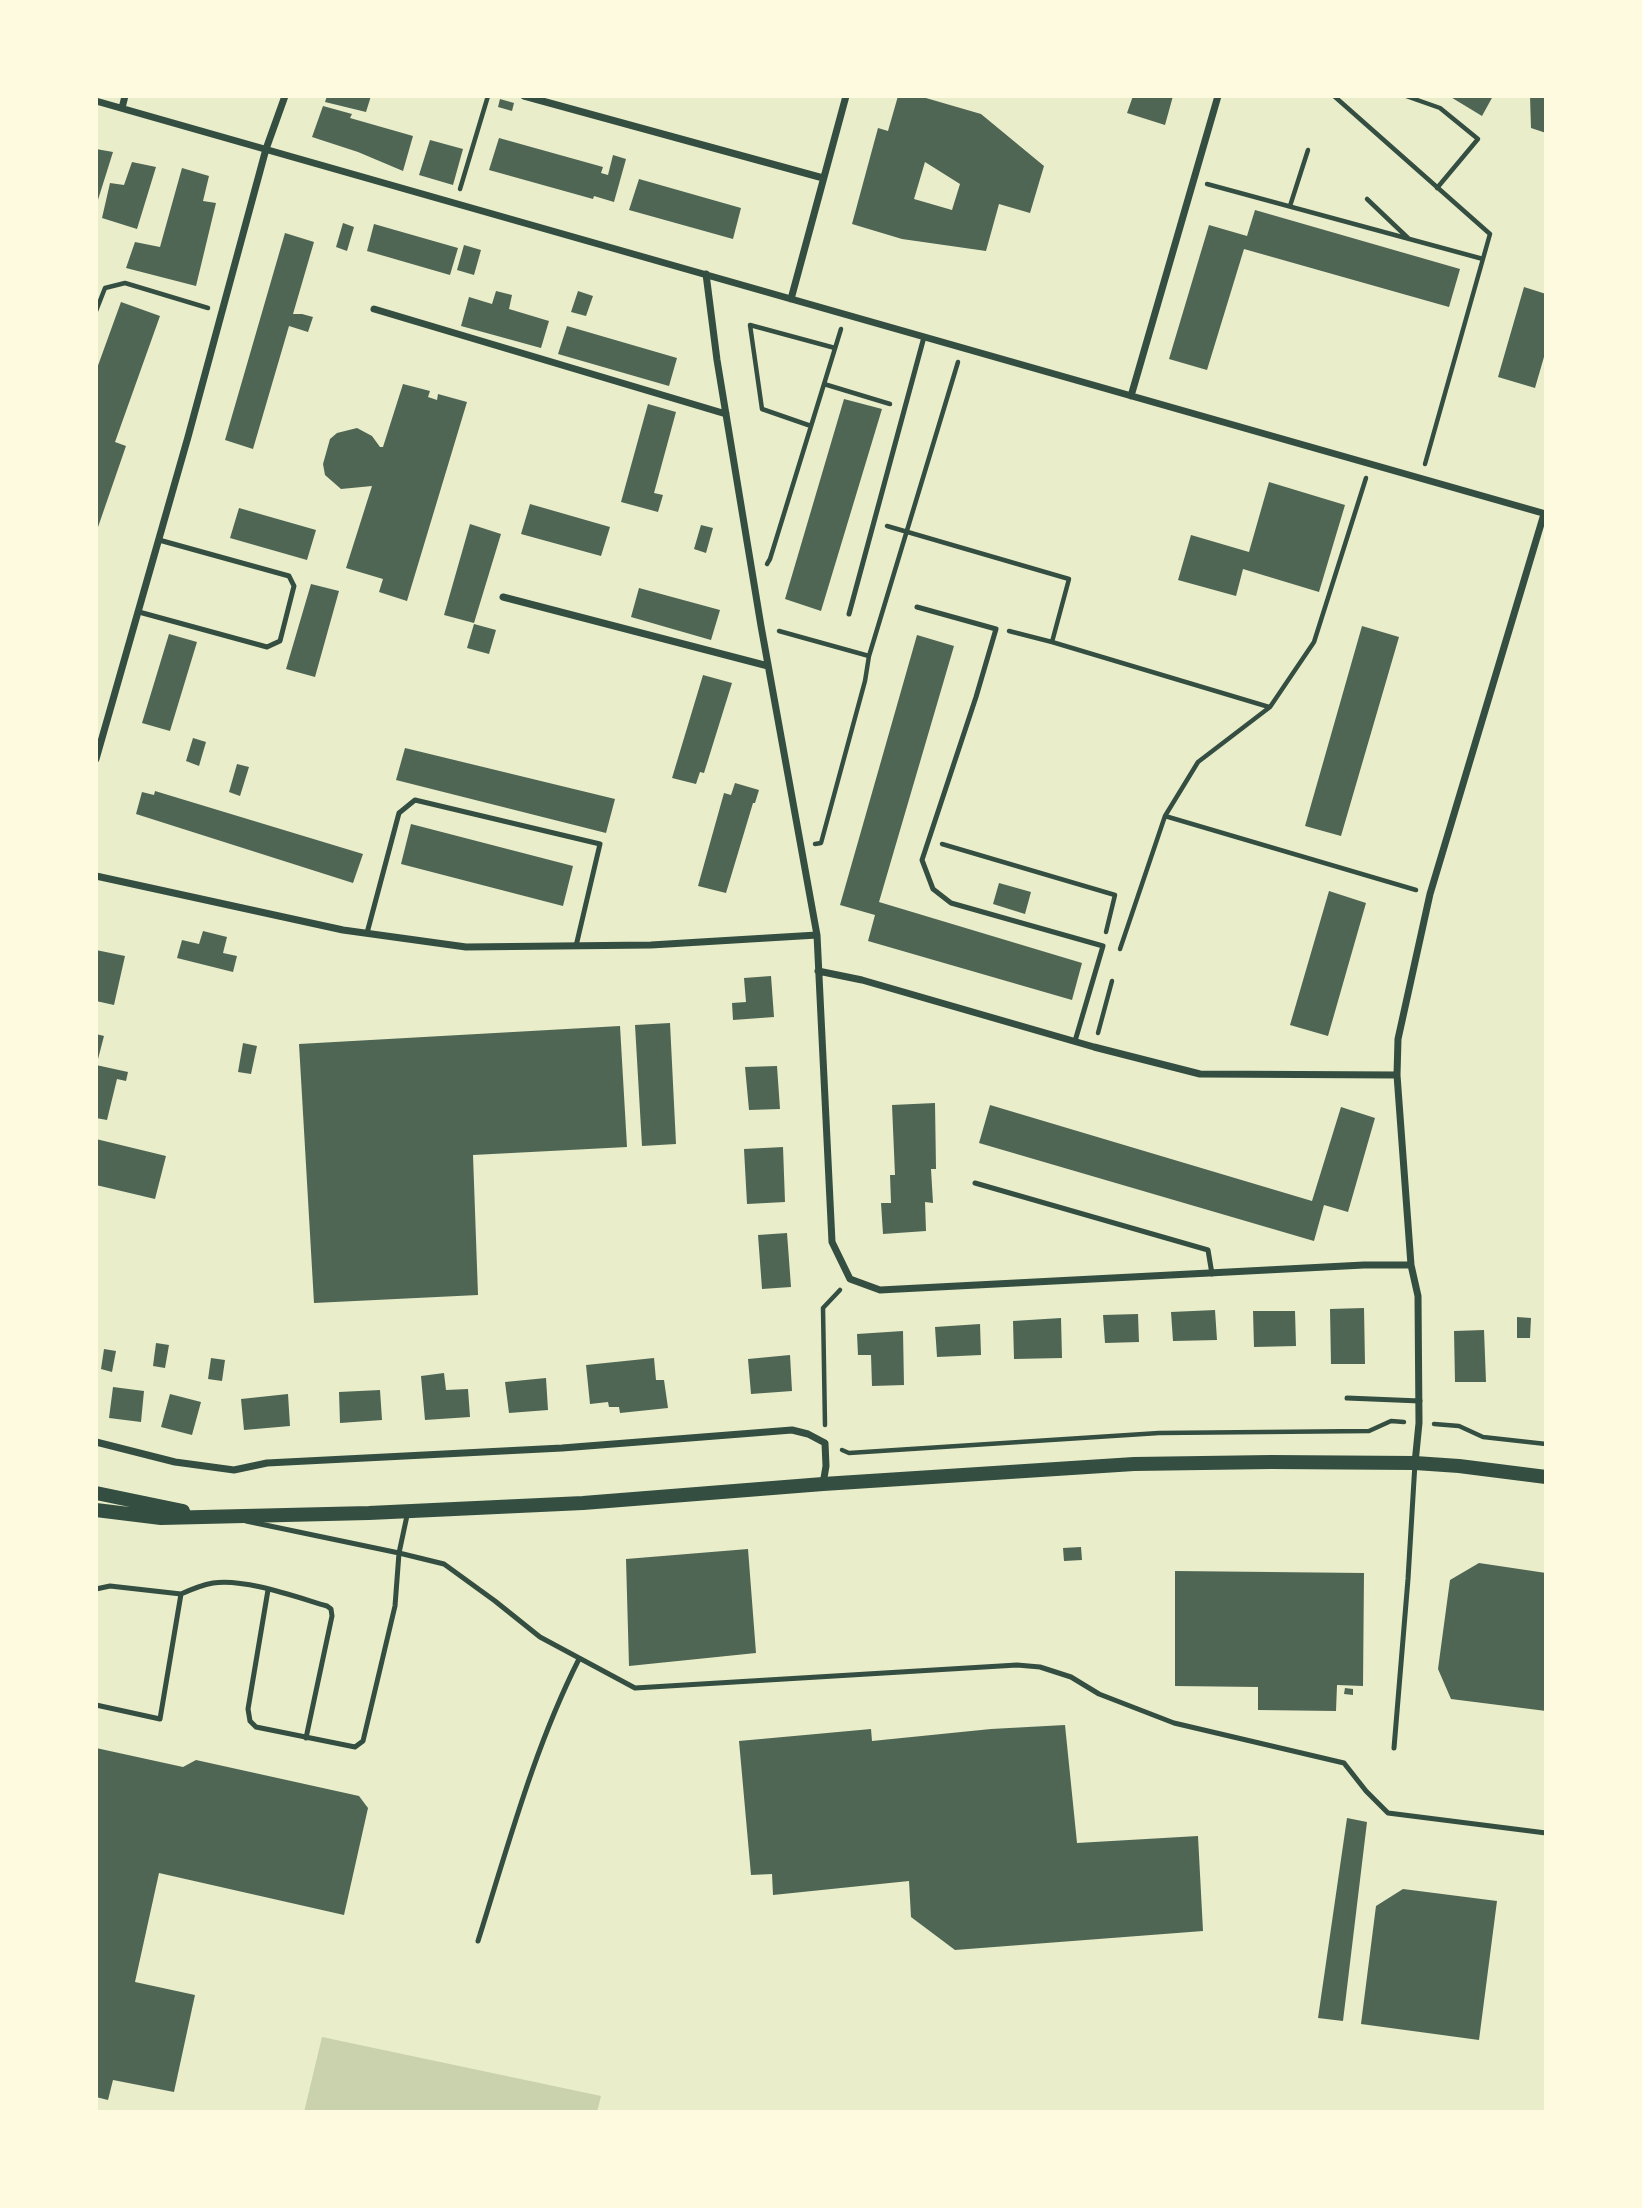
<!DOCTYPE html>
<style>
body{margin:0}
#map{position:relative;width:1642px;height:2208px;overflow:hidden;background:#e9edc9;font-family:"Space Grotesk",sans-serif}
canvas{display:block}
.frame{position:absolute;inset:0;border:98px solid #fefae0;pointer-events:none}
</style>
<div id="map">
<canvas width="1642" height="2208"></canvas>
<div class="frame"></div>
</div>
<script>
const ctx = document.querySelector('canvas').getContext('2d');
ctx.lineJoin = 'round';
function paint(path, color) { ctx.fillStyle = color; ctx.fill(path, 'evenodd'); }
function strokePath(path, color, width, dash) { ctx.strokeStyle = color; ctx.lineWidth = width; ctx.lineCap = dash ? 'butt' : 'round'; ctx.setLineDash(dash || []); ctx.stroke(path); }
paint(new Path2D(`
 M 322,2037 L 601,2096 L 597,2112 L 304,2112 Z`), '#cad2ad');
paint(new Path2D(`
 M 327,96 L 371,96 L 366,112 L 325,102 Z
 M 898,96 L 919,96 L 981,114 L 1044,166 L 1030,213 L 999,204 L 986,251 L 902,239 L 852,224 L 878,128 L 888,131 ZM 925,162 L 960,184 L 952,210 L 914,199 Z
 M 1133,96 L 1173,96 L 1165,125 L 1127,113 Z
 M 1449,96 L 1493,96 L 1482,116 Z
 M 1530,96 L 1546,96 L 1546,133 L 1531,128 Z
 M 500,99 L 514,103 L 512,111 L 498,107 Z
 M 323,106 L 352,114 L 350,118 L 413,136 L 403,171 L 358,152 L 312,137 Z
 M 499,138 L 603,167 L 601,173 L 608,175 L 613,155 L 626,159 L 614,202 L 594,196 L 593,199 L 489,170 Z
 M 430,140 L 463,149 L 453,185 L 419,175 Z
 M 96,149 L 113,152 L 97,203 L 96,203 Z
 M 132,162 L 156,167 L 137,229 L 102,218 L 110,183 L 124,185 Z
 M 182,168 L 209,176 L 203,201 L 216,203 L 196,286 L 126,268 L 135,242 L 160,247 Z
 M 639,179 L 741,208 L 733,239 L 629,210 Z
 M 1255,210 L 1460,269 L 1449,307 L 1244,249 L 1207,370 L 1169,359 L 1209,225 L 1247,236 Z
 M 343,223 L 354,227 L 347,251 L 336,247 Z
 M 374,224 L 458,248 L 450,275 L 367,251 Z
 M 285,233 L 314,242 L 293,314 L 302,314 L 313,317 L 308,332 L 289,326 L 253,449 L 225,440 Z
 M 464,245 L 481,250 L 474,275 L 457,270 Z
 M 1524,287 L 1546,294 L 1546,350 L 1535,388 L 1498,377 Z
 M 496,291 L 512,295 L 509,309 L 549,321 L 541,348 L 461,326 L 469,297 L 492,304 Z
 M 578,291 L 593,296 L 586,316 L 571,312 Z
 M 121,302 L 160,316 L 115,442 L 126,446 L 97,530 L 96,371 Z
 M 567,326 L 677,358 L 669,386 L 558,354 Z
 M 403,384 L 430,391 L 428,397 L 437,400 L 438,394 L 467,402 L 407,601 L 379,592 L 383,579 L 346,568 L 372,486 L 341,489 L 325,475 L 323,464 L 330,439 L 337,433 L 357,428 L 372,436 L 380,447 L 383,447 Z
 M 844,399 L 882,409 L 821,611 L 785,599 Z
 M 648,404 L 676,412 L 654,493 L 663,495 L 658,512 L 621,502 Z
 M 1269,482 L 1345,505 L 1319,592 L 1243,569 L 1236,596 L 1178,580 L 1191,535 L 1249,552 Z
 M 530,504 L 610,527 L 601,556 L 521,534 Z
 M 239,508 L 316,530 L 307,560 L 230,538 Z
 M 470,524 L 501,534 L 474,623 L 444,615 Z
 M 701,525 L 713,528 L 706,553 L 694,549 Z
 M 311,584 L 339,591 L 315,677 L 286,669 Z
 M 639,588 L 720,610 L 711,640 L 631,617 Z
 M 474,624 L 496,630 L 489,654 L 467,648 Z
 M 1362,626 L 1399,637 L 1341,836 L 1305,826 Z
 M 169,634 L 197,642 L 170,731 L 142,723 Z
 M 917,635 L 954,646 L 879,902 L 1082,963 L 1072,1000 L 868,941 L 875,915 L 840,905 Z
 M 703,675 L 732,683 L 704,773 L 700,772 L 696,784 L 672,778 Z
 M 193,738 L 206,742 L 199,766 L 186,761 Z
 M 405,748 L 615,799 L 606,833 L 396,780 Z
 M 237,764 L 249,767 L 240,796 L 229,792 Z
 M 735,783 L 759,790 L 755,803 L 753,803 L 726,893 L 698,886 L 724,793 L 731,795 Z
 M 155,791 L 363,854 L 353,883 L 136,814 L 142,792 L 154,795 Z
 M 411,824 L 573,866 L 563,906 L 401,864 Z
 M 999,883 L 1031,892 L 1025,914 L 993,904 Z
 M 1329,891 L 1366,903 L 1328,1036 L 1290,1025 Z
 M 203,931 L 227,937 L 223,953 L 237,956 L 233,972 L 177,958 L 182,940 L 199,944 Z
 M 96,950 L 125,956 L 114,1005 L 96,1001 Z
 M 771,976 L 774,1017 L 733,1020 L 732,1003 L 746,1002 L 744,978 Z
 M 670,1023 L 676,1144 L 642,1146 L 635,1025 Z
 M 620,1026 L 627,1147 L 473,1155 L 478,1295 L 314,1303 L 299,1044 Z
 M 96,1034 L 104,1036 L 97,1063 L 96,1063 Z
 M 243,1043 L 257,1046 L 251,1074 L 238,1072 Z
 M 96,1065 L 128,1072 L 126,1081 L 117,1079 L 107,1120 L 96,1118 Z
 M 777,1066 L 780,1109 L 749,1110 L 745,1067 Z
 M 935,1103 L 936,1169 L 931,1169 L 933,1203 L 925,1202 L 926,1231 L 883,1234 L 881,1203 L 891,1203 L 890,1175 L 895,1175 L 892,1105 Z
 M 990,1105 L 1312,1201 L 1341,1107 L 1375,1118 L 1348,1212 L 1324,1205 L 1314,1241 L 979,1143 Z
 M 96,1139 L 166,1156 L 155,1199 L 96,1185 Z
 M 783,1147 L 785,1202 L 747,1204 L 744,1149 Z
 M 787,1233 L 791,1287 L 762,1289 L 758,1235 Z
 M 1364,1308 L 1365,1364 L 1331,1364 L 1330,1309 Z
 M 1215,1310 L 1217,1340 L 1173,1341 L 1171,1312 Z
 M 1253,1311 L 1295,1311 L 1296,1346 L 1254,1347 Z
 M 1138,1314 L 1139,1342 L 1105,1343 L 1103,1315 Z
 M 1517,1317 L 1531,1318 L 1530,1338 L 1517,1338 Z
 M 1061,1318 L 1062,1358 L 1014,1359 L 1013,1321 Z
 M 980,1324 L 981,1355 L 937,1357 L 935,1327 Z
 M 1484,1330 L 1486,1382 L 1455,1382 L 1454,1331 Z
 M 903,1331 L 904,1385 L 872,1386 L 871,1355 L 858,1355 L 857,1334 Z
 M 156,1343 L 169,1345 L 165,1368 L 153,1366 Z
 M 104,1349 L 116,1351 L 112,1372 L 101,1369 Z
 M 790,1355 L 792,1391 L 751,1394 L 748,1359 Z
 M 211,1358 L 225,1360 L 222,1381 L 208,1379 Z
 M 654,1358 L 656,1380 L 664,1380 L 668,1408 L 620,1413 L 619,1407 L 609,1407 L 608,1402 L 590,1404 L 586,1365 Z
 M 444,1373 L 446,1390 L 468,1389 L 470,1417 L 425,1420 L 421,1376 Z
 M 546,1378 L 548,1410 L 509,1413 L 505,1382 Z
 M 113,1387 L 144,1391 L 141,1422 L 109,1418 Z
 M 380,1390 L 382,1420 L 340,1423 L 339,1392 Z
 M 170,1394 L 201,1402 L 192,1435 L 161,1427 Z
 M 288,1394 L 290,1426 L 244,1430 L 241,1399 Z
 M 1081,1547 L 1082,1560 L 1064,1561 L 1063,1548 Z
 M 748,1549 L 756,1653 L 629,1666 L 626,1559 Z
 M 1479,1563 L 1546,1573 L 1546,1711 L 1451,1699 L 1438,1669 L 1450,1580 Z
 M 1175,1571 L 1364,1573 L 1363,1686 L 1337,1685 L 1336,1711 L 1258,1710 L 1258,1687 L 1175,1686 Z
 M 1345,1688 L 1353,1689 L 1353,1695 L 1344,1694 Z
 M 1065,1725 L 1077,1843 L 1198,1836 L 1203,1931 L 955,1950 L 911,1917 L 909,1881 L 773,1895 L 772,1874 L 751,1875 L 739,1741 L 871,1729 L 872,1741 L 991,1729 Z
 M 96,1748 L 183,1767 L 196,1760 L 359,1796 L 368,1808 L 344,1915 L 159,1873 L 135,1982 L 195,1995 L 174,2092 L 113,2080 L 108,2100 L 96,2097 Z
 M 1347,1818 L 1367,1822 L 1343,2021 L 1318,2018 Z
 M 1403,1889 L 1497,1901 L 1479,2040 L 1361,2024 L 1376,1906 Z`), '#4f6655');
strokePath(new Path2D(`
 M 1334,96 L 1490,234 L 1425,464
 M 1406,96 L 1440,108 L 1478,139 L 1437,188
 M 1207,184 L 1483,259
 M 460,189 L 488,96
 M 1367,199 L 1408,238
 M 1290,206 L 1308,150
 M 96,311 L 105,288 L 125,283 L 208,308
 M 824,384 L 890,404
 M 811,426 L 762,409 L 750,325 L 835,348
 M 887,526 L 1069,579 L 1052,642
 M 767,564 L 770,559 L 841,329
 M 779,631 L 869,656 L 865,681 L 821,843 L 815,844
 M 1009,631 L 1052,642 L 1269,707
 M 869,656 L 958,362
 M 1165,816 L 1416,890
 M 942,844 L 1115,895 L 1106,932
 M 1120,949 L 1165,816 L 1198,762 L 1270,707 L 1314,642 L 1366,478
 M 1098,1033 L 1112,981
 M 1434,1424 L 1459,1426 L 1483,1437 L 1546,1444
 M 825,1425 L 823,1308 L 840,1290
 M 842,1450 L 849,1453 L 1159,1433 L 1369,1431 L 1391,1421 L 1404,1422`), '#344e41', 4.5);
strokePath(new Path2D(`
 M 917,607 L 996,629 L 976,697 L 922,860 L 933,889 L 951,903 L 1103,946 L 1075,1041
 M 139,612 L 267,647 L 280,641 L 294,586 L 289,576 L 159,540
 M 849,614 L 924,337
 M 367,933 L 399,813 L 415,800 L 600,844 L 576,946
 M 975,1183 L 1208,1250 L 1212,1274
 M 1347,1398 L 1420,1401
 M 246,1521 L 399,1553 L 444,1564 L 495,1601 L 540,1637 L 635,1688 L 1017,1665 L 1040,1667 L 1071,1677 L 1099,1694 L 1174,1723 L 1344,1763 L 1366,1791 L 1388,1813 L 1546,1833
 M 96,1589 L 110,1586 L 181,1594 L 160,1719 L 96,1705
 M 268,1590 L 248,1709 L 250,1721 L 256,1727 L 355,1747 L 363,1741 L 395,1606 L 399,1553 L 408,1511
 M 181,1594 C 192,1589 202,1585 213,1583 C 244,1578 296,1597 327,1606 L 331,1609 L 332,1616 L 306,1738
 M 1394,1748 L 1408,1579 L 1415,1463
 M 478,1941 C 508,1846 534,1748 579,1659`), '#344e41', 5);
strokePath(new Path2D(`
 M 524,96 L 823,178
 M 96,101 L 1546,514
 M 122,108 L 125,96
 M 706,274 L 717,360 L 761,626 L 817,935 L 832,1242 L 850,1279 L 880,1290 L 1364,1265 L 1411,1265
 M 791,299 L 846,96
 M 374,309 L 726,414
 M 1131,396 L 1218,96
 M 503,597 L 768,666
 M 96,759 L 188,437 L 266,149 L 285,96
 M 96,876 L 343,930 L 466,947 L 651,945 L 817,935
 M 818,971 L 862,980 L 1094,1047 L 1200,1074 L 1397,1075
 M 96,1442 L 175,1462 L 234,1470 L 267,1463 L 562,1448 L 792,1430 L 808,1434 L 825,1443 L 826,1466 L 823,1484
 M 1415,1463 L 1419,1423 L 1418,1296 L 1411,1265 L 1397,1075 L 1398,1039 L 1430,894 L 1544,514`), '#344e41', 7);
strokePath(new Path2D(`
 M 96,1493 L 183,1511
 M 96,1510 L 161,1518 L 369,1513 L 583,1503 L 823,1484 L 1134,1464 L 1271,1462 L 1415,1463 L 1459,1466 L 1546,1477`), '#344e41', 14);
</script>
